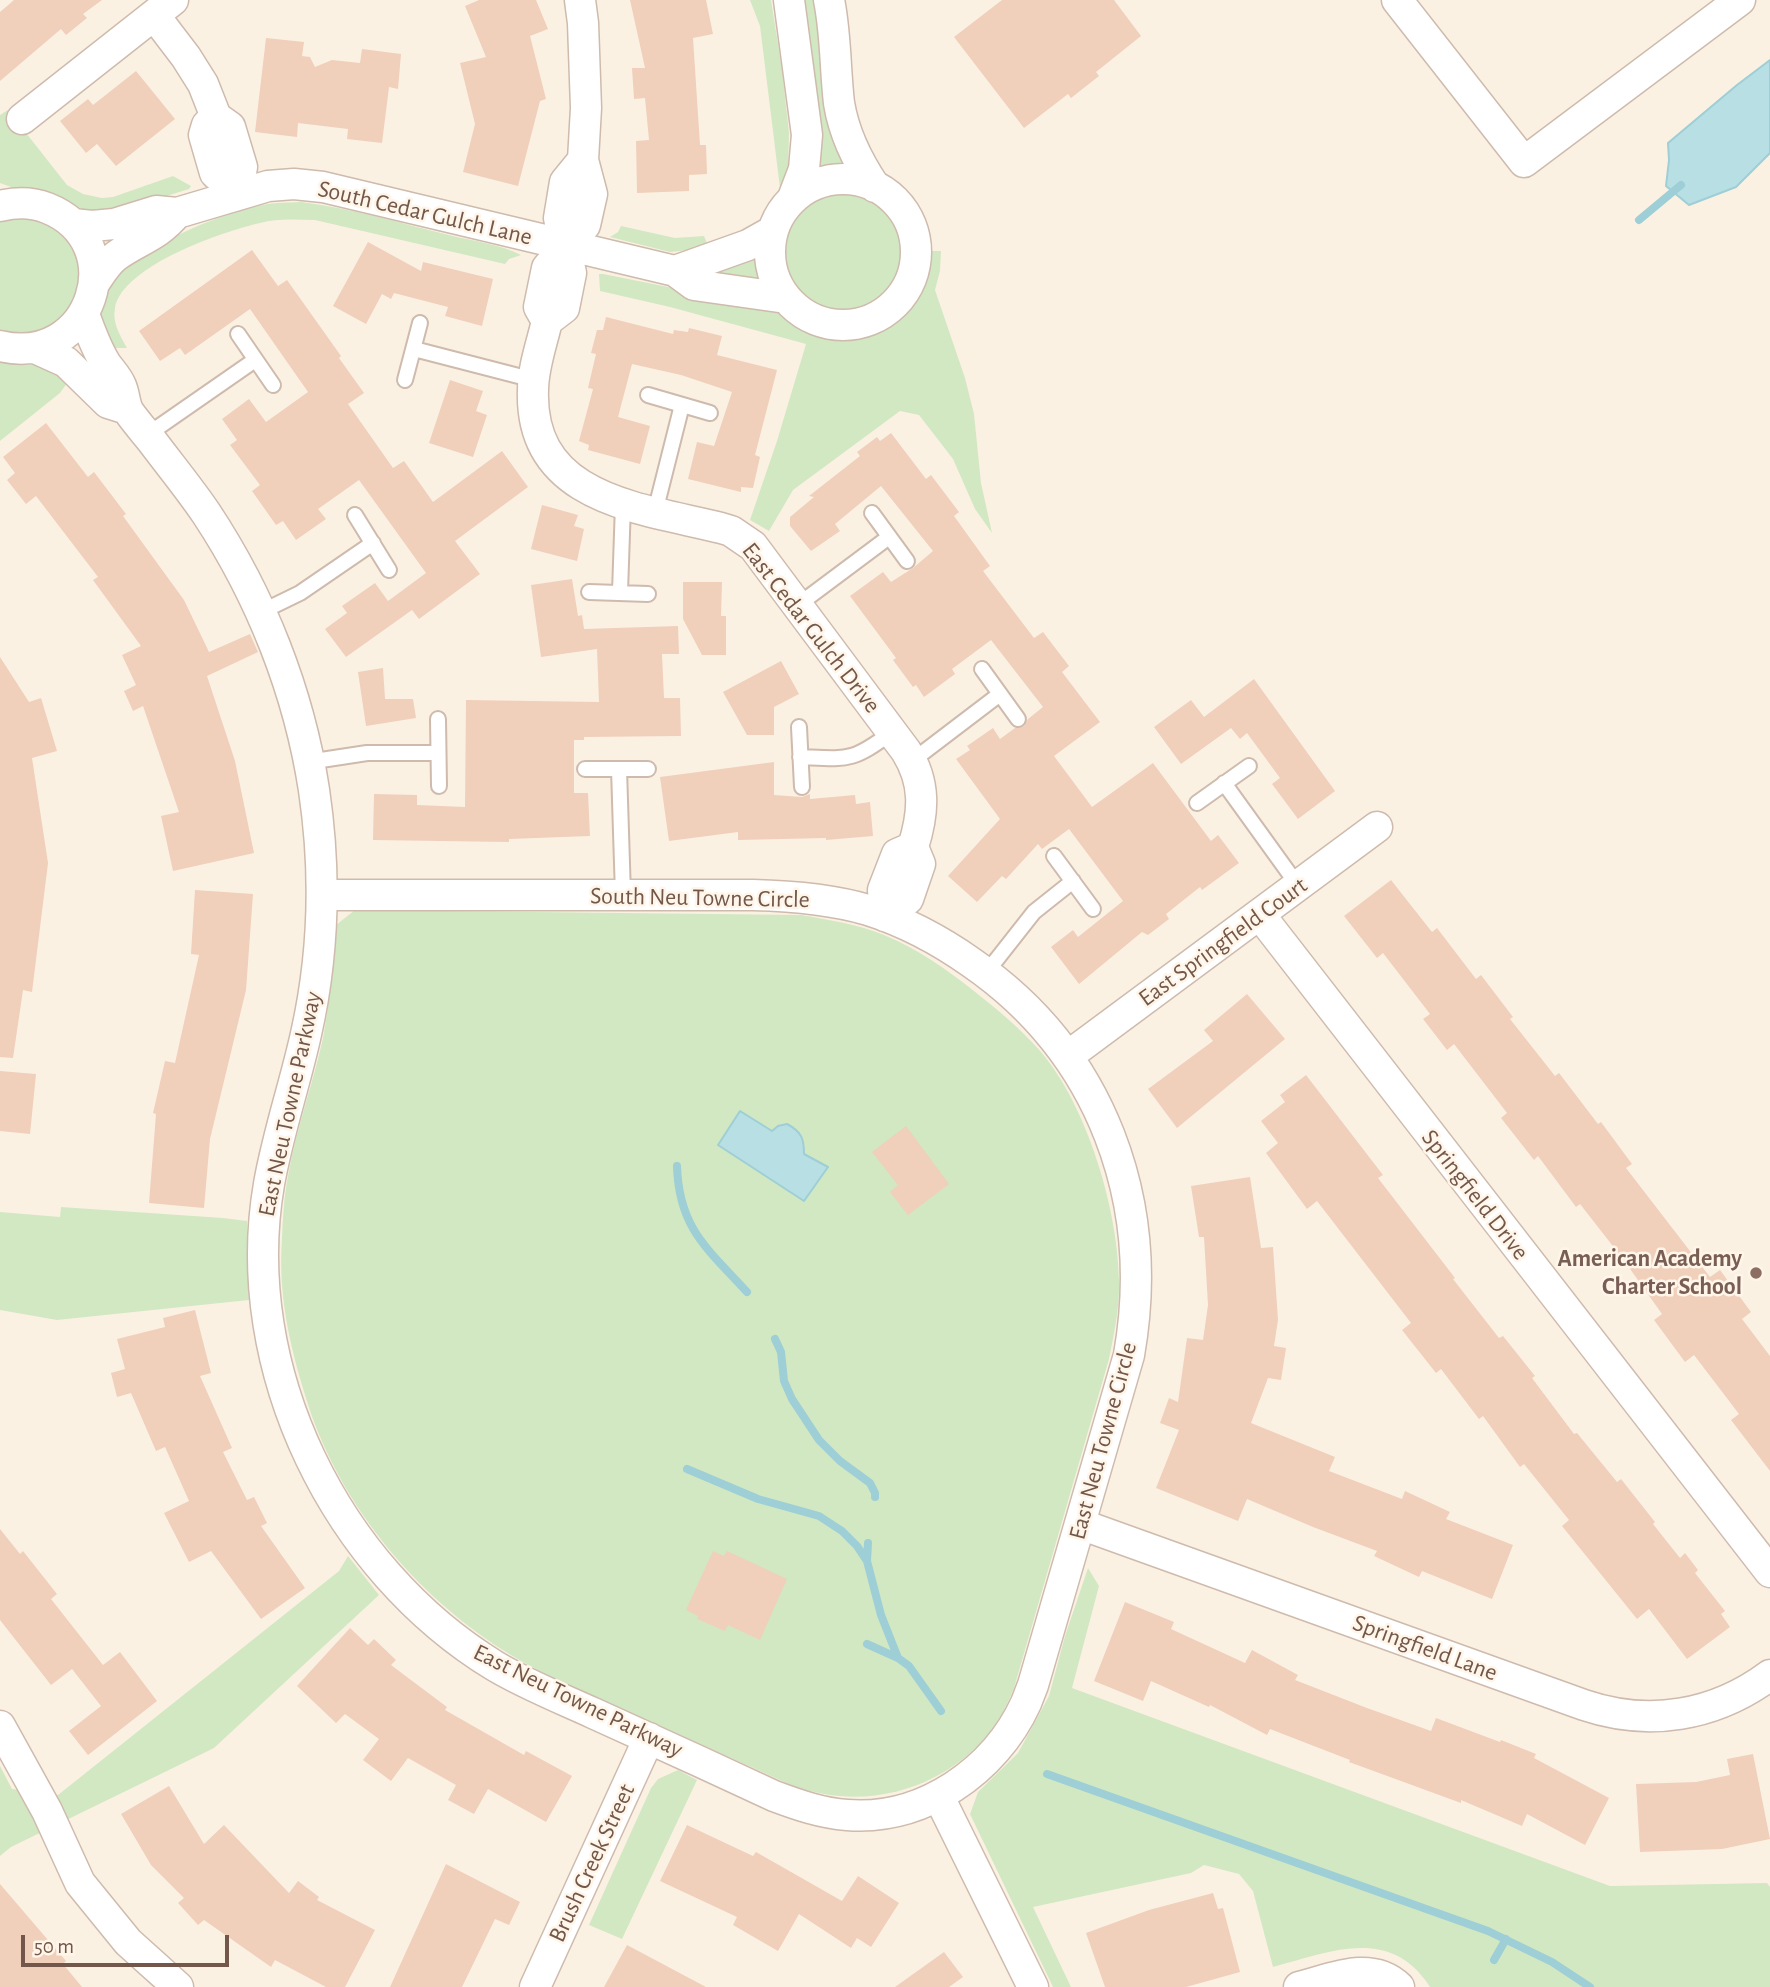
<!DOCTYPE html>
<style>
body{margin:0}
#map{position:relative;width:1770px;height:1987px;overflow:hidden;background:#fbf1e3;font-family:"Alegreya Sans",sans-serif}
canvas{display:block}
.scale{position:absolute;left:21px;top:1935px;width:208px;height:32px;box-sizing:border-box;border:4px solid #72574a;border-top:0;padding-left:9px;font-size:21px;line-height:24px;white-space:nowrap;color:#72574a;-webkit-text-stroke:5px #fff5e8;paint-order:stroke}
</style>
<div id="map">
<canvas width="1770" height="1987"></canvas>
<div class="scale">50 m</div>
</div>
<script>
const ctx = document.querySelector('canvas').getContext('2d');
ctx.lineJoin = 'round';
function paint(path, color) { ctx.fillStyle = color; ctx.fill(path, 'evenodd'); }
function strokePath(path, color, width, dash) { ctx.strokeStyle = color; ctx.lineWidth = width; ctx.lineCap = dash ? 'butt' : 'round'; ctx.setLineDash(dash || []); ctx.stroke(path); }
function write(font, color, halo, rows, align = 'center') {
  ctx.font = font + ' "Alegreya Sans",sans-serif'; ctx.lineWidth = 5; ctx.setLineDash([]); ctx.textBaseline = 'middle'; ctx.strokeStyle = halo; ctx.fillStyle = color; for (const [text, x, y, turn = 0] of rows) {
    ctx.save(); ctx.translate(x, y); ctx.rotate((+turn || 0) * Math.PI / 180); ctx.textAlign = isNaN(turn) ? turn : align; if (halo) ctx.strokeText(text, 0, 0); ctx.fillText(text, 0, 0); ctx.restore();
  }
}
paint(new Path2D(`
 M 750,0 L 771,0 L 782,69 L 789,133 L 788,172 L 780,188 L 760,26 Z
 M 797,0 L 815,0 L 847,167 L 814,177 Z
 M 8,110 L 67,185 L 83,194 L 102,198 L 113,197 L 173,176 L 191,186 L 189,189 L 108,214 L 80,212 L 0,183 L 0,115 Z
 M779 253a64 64 0 1 1 128 0a64 64 0 1 1-128 0Z
 M 301,202 C 351,208 400,223 449,235 C 472,241 500,244 521,255 L 509,259 L 505,264 L 315,220 C 297,220 278,218 260,223 C 224,231 122,266 115,308 C 112,323 120,335 127,348 L 109,348 C 104,334 95,317 99,301 C 110,257 222,212 263,205 C 275,202 289,203 301,202 Z
 M 36,213 L 80,249 L 81,301 L 44,335 L 0,335 L 0,215 Z
 M 621,226 L 675,238 L 704,236 L 709,248 L 670,252 L 610,237 L 618,232 Z
 M 927,251 L 941,251 L 940,271 L 935,290 L 965,378 L 974,414 L 981,483 L 992,533 L 975,509 L 953,459 L 919,415 L 900,411 L 793,490 L 769,531 L 750,520 L 777,441 L 806,344 L 670,307 L 600,291 L 599,274 L 603,274 L 779,309 L 819,331 L 836,335 L 848,334 L 872,329 L 904,307 L 918,288 Z
 M 758,256 L 768,285 L 701,271 Z
 M 0,353 L 48,364 L 70,379 L 60,393 L 0,441 Z
 M 355,910 L 801,915 C 829,920 858,924 884,935 C 918,949 946,969 974,991 C 998,1010 1021,1029 1041,1052 C 1087,1106 1118,1209 1119,1280 C 1120,1307 1114,1333 1109,1359 L 1014,1688 C 1009,1700 1004,1711 997,1722 C 964,1773 899,1802 839,1796 C 825,1795 811,1791 797,1788 C 707,1745 611,1711 523,1662 C 422,1605 338,1506 305,1395 C 289,1342 278,1294 282,1238 C 283,1217 284,1196 288,1176 C 296,1129 313,1084 323,1038 C 330,1001 333,962 336,925 Z
 M 61,1207 L 223,1218 L 247,1221 L 249,1300 L 57,1320 L 0,1310 L 0,1212 L 60,1217 Z
 M 348,1556 L 379,1595 L 214,1748 L 11,1847 L 0,1856 L 0,1766 L 12,1789 L 58,1795 L 339,1571 Z
 M 1088,1568 L 1099,1586 L 1072,1688 L 1610,1886 L 1767,1883 L 1770,1887 L 1770,1987 L 1430,1987 C 1390,1925 1330,1952 1273,1967 L 1253,1891 L 1239,1874 L 1204,1865 L 1191,1873 L 1033,1907 L 1071,1987 L 1053,1987 L 970,1814 L 978,1792 L 1018,1753 L 1049,1696 L 1065,1636 Z
 M 678,1770 L 697,1780 L 622,1939 L 589,1925 L 651,1788 L 658,1779 Z`), '#d2e8c2');
const water = new Path2D(`
 M 1770,60 L 1770,153 L 1736,187 L 1689,205 L 1666,186 L 1669,160 L 1668,143 L 1737,85 Z
 M 740,1111 L 772,1131 L 778,1126 L 787,1124 C 802,1132 804,1139 804,1154 L 828,1167 L 804,1201 L 718,1145 Z`);
paint(water, '#b8dfe4');
strokePath(water, '#9eced6', 2);
strokePath(new Path2D(`
 M 1639,220 L 1681,185
 M 677,1166 C 679,1229 708,1249 747,1292
 M 775,1339 L 781,1352 L 784,1381 L 792,1399 L 819,1440 L 840,1461 L 870,1483 L 875,1493 L 875,1497
 M 687,1469 L 758,1499 L 819,1516 L 842,1531 L 857,1546 L 867,1561 L 881,1615 L 898,1658
 M 867,1561 L 868,1543
 M 867,1644 L 898,1658 L 909,1666 L 941,1711
 M 1047,1774 L 1488,1931 L 1552,1962 L 1590,1987
 M 1494,1960 L 1506,1939`), '#9eced6', 8);
paint(new Path2D(`
 M 14,0 L 102,0 L 83,14 L 87,18 L 66,35 L 61,29 L 0,81 L 0,12 Z
 M 479,0 L 536,0 L 548,29 L 530,36 L 546,99 L 540,101 L 518,186 L 463,172 L 475,124 L 460,63 L 486,57 L 465,6 Z
 M 630,0 L 706,0 L 713,34 L 693,38 L 700,145 L 706,145 L 707,174 L 689,175 L 689,191 L 637,193 L 636,141 L 649,140 L 645,98 L 634,99 L 632,68 L 645,68 Z
 M 1002,0 L 1114,0 L 1141,36 L 1096,72 L 1099,76 L 1071,98 L 1068,94 L 1024,128 L 954,37 Z
 M 266,38 L 304,42 L 302,56 L 310,57 L 315,67 L 332,60 L 360,63 L 362,49 L 401,54 L 398,89 L 389,87 L 382,143 L 347,139 L 348,129 L 298,123 L 297,137 L 255,132 Z
 M 136,71 L 175,119 L 116,166 L 97,144 L 86,153 L 60,121 L 88,99 L 93,105 Z
 M 368,242 L 421,271 L 423,262 L 493,279 L 482,326 L 445,316 L 448,307 L 394,293 L 391,299 L 382,294 L 366,324 L 333,306 Z
 M 252,250 L 278,286 L 287,280 L 341,356 L 339,358 L 364,393 L 348,404 L 393,468 L 404,461 L 433,502 L 502,451 L 528,487 L 455,541 L 480,574 L 419,619 L 412,610 L 346,657 L 325,629 L 347,613 L 342,606 L 375,583 L 388,601 L 426,573 L 359,480 L 318,509 L 326,519 L 296,540 L 283,521 L 276,525 L 252,491 L 260,485 L 230,445 L 237,440 L 222,419 L 249,399 L 266,422 L 308,392 L 250,309 L 185,355 L 180,348 L 160,361 L 139,331 Z
 M 606,317 L 673,334 L 674,330 L 688,332 L 689,328 L 722,336 L 717,355 L 777,370 L 755,455 L 760,457 L 753,488 L 741,487 L 741,492 L 688,479 L 697,442 L 714,446 L 732,392 L 681,375 L 632,364 L 618,417 L 650,426 L 640,464 L 588,450 L 589,445 L 579,441 L 593,389 L 588,388 L 596,354 L 591,353 L 597,330 L 603,330 Z
 M 450,380 L 483,391 L 476,411 L 487,415 L 473,457 L 429,443 Z
 M 46,423 L 88,477 L 94,472 L 126,514 L 123,516 L 184,600 L 209,652 L 250,634 L 258,652 L 207,676 L 235,761 L 254,853 L 173,871 L 161,816 L 179,812 L 143,706 L 133,711 L 124,691 L 136,685 L 122,655 L 141,646 L 93,580 L 98,577 L 36,496 L 26,504 L 7,480 L 15,473 L 3,457 Z
 M 891,433 L 926,479 L 931,475 L 959,512 L 954,516 L 990,566 L 983,571 L 1034,638 L 1043,632 L 1069,666 L 1062,672 L 1100,722 L 1054,756 L 1092,807 L 1153,763 L 1211,841 L 1218,835 L 1239,863 L 1202,890 L 1200,887 L 1166,914 L 1169,919 L 1148,935 L 1142,932 L 1079,984 L 1051,947 L 1073,930 L 1078,937 L 1123,901 L 1069,829 L 1042,849 L 1038,844 L 1006,879 L 1002,876 L 977,902 L 948,876 L 1000,819 L 956,759 L 970,750 L 967,746 L 993,728 L 1000,739 L 1015,728 L 1024,726 L 1028,719 L 1043,707 L 991,640 L 952,669 L 955,674 L 924,697 L 916,685 L 913,687 L 893,660 L 896,658 L 850,596 L 883,572 L 891,582 L 913,568 L 933,551 L 881,486 L 835,524 L 840,531 L 811,551 L 790,526 L 790,517 L 814,497 L 809,496 L 860,456 L 857,452 L 877,437 L 880,441 Z
 M 542,505 L 578,515 L 574,526 L 584,529 L 577,561 L 531,549 Z
 M 572,579 L 578,616 L 582,615 L 584,629 L 678,626 L 679,654 L 662,654 L 664,698 L 680,698 L 681,736 L 584,737 L 584,740 L 574,740 L 574,793 L 588,793 L 590,836 L 509,839 L 509,842 L 373,840 L 374,794 L 417,795 L 417,805 L 465,807 L 466,700 L 599,702 L 597,649 L 541,657 L 531,585 Z
 M 683,582 L 722,582 L 721,616 L 726,616 L 726,655 L 702,655 L 683,619 Z
 M 0,657 L 29,702 L 41,698 L 57,751 L 32,758 L 48,863 L 32,992 L 23,990 L 13,1058 L 0,1057 Z
 M 781,661 L 799,694 L 774,707 L 774,735 L 747,735 L 723,692 Z
 M 383,668 L 385,699 L 413,699 L 416,718 L 366,726 L 358,672 Z
 M 1254,679 L 1335,791 L 1298,819 L 1272,784 L 1280,778 L 1247,733 L 1240,739 L 1231,728 L 1181,764 L 1154,727 L 1191,700 L 1204,717 Z
 M 774,762 L 774,795 L 802,797 L 810,794 L 810,799 L 855,795 L 856,804 L 870,802 L 873,836 L 826,840 L 826,838 L 738,840 L 738,832 L 669,841 L 660,777 Z
 M 1391,880 L 1432,932 L 1437,928 L 1476,979 L 1481,975 L 1513,1017 L 1510,1019 L 1555,1076 L 1559,1073 L 1598,1124 L 1601,1122 L 1632,1164 L 1626,1168 L 1710,1277 L 1720,1270 L 1751,1312 L 1742,1319 L 1770,1356 L 1770,1471 L 1731,1420 L 1739,1414 L 1694,1355 L 1685,1362 L 1654,1320 L 1662,1314 L 1623,1259 L 1580,1204 L 1576,1207 L 1538,1156 L 1534,1160 L 1501,1118 L 1507,1113 L 1454,1044 L 1447,1050 L 1423,1019 L 1430,1014 L 1383,953 L 1377,958 L 1344,916 Z
 M 195,890 L 253,894 L 246,990 L 210,1139 L 204,1208 L 149,1203 L 156,1114 L 153,1113 L 165,1061 L 175,1063 L 199,955 L 191,954 Z
 M 1247,994 L 1285,1039 L 1177,1128 L 1148,1089 L 1213,1041 L 1204,1030 Z
 M 0,1071 L 36,1074 L 30,1134 L 0,1131 Z
 M 1306,1075 L 1383,1175 L 1378,1178 L 1455,1278 L 1453,1279 L 1499,1338 L 1503,1336 L 1535,1376 L 1532,1378 L 1574,1434 L 1577,1433 L 1617,1482 L 1621,1479 L 1655,1522 L 1653,1524 L 1680,1558 L 1685,1553 L 1698,1570 L 1695,1573 L 1725,1611 L 1721,1614 L 1730,1627 L 1687,1659 L 1649,1609 L 1637,1619 L 1562,1526 L 1569,1520 L 1524,1464 L 1520,1467 L 1483,1416 L 1479,1419 L 1441,1369 L 1436,1373 L 1402,1330 L 1411,1323 L 1317,1201 L 1307,1209 L 1266,1153 L 1278,1143 L 1261,1121 L 1285,1102 L 1280,1095 Z
 M 906,1126 L 949,1184 L 908,1215 L 890,1192 L 898,1185 L 872,1152 Z
 M 1250,1177 L 1261,1248 L 1273,1247 L 1278,1320 L 1274,1346 L 1286,1348 L 1281,1380 L 1268,1378 L 1251,1423 L 1335,1457 L 1329,1471 L 1402,1499 L 1405,1491 L 1450,1512 L 1446,1519 L 1513,1545 L 1492,1599 L 1422,1571 L 1419,1577 L 1374,1556 L 1377,1551 L 1313,1527 L 1247,1499 L 1238,1521 L 1156,1488 L 1179,1430 L 1160,1423 L 1169,1398 L 1178,1402 L 1187,1338 L 1203,1340 L 1208,1305 L 1204,1237 L 1199,1237 L 1191,1186 Z
 M 195,1310 L 211,1373 L 200,1376 L 232,1448 L 223,1452 L 247,1500 L 254,1497 L 267,1523 L 261,1526 L 305,1588 L 261,1619 L 211,1551 L 189,1562 L 164,1513 L 189,1501 L 165,1447 L 156,1451 L 131,1393 L 117,1397 L 111,1373 L 125,1369 L 117,1339 L 165,1327 L 163,1318 Z
 M 0,1529 L 20,1554 L 23,1551 L 57,1594 L 51,1599 L 103,1665 L 120,1652 L 157,1701 L 88,1755 L 69,1731 L 101,1706 L 72,1669 L 51,1685 L 0,1620 Z
 M 713,1551 L 724,1556 L 727,1551 L 787,1579 L 760,1640 L 728,1625 L 725,1631 L 697,1619 L 698,1616 L 686,1610 Z
 M 1125,1602 L 1174,1622 L 1171,1629 L 1245,1663 L 1252,1650 L 1298,1675 L 1295,1680 L 1367,1708 L 1431,1731 L 1436,1718 L 1500,1742 L 1501,1740 L 1536,1754 L 1534,1758 L 1609,1798 L 1585,1845 L 1527,1814 L 1522,1826 L 1461,1800 L 1461,1803 L 1349,1762 L 1350,1760 L 1270,1729 L 1267,1735 L 1210,1705 L 1209,1707 L 1151,1681 L 1143,1701 L 1094,1681 Z
 M 350,1628 L 368,1645 L 374,1639 L 396,1660 L 391,1665 L 447,1707 L 445,1710 L 524,1755 L 526,1751 L 572,1776 L 546,1822 L 488,1789 L 474,1814 L 448,1800 L 456,1785 L 408,1758 L 391,1781 L 363,1760 L 379,1739 L 345,1714 L 336,1723 L 297,1686 Z
 M 1753,1754 L 1770,1839 L 1722,1849 L 1640,1852 L 1636,1784 L 1696,1782 L 1730,1775 L 1727,1759 Z
 M 169,1786 L 204,1844 L 224,1825 L 289,1893 L 298,1881 L 319,1897 L 317,1900 L 375,1930 L 345,1987 L 326,1987 L 275,1960 L 271,1967 L 204,1920 L 198,1925 L 178,1903 L 184,1898 L 151,1865 L 121,1814 Z
 M 687,1825 L 753,1856 L 756,1852 L 842,1901 L 858,1876 L 899,1903 L 871,1947 L 857,1938 L 851,1948 L 799,1914 L 778,1951 L 733,1925 L 737,1917 L 660,1881 Z
 M 446,1864 L 520,1902 L 509,1925 L 495,1919 L 462,1987 L 390,1987 Z
 M 0,1884 L 66,1961 L 63,1964 L 82,1987 L 0,1987 Z
 M 1213,1893 L 1218,1909 L 1223,1908 L 1240,1972 L 1186,1987 L 1105,1987 L 1086,1933 L 1149,1910 Z
 M 627,1945 L 706,1987 L 604,1987 Z
 M 944,1952 L 963,1977 L 949,1987 L 895,1987 Z`), '#f0cfbb');
const service = new Path2D(`
 M 238,334 L 273,385
 M 414,349 L 534,380
 M 405,380 L 420,323
 M 648,395 L 710,413
 M 147,435 L 255,360
 M 655,512 L 682,405
 M 872,513 L 907,561
 M 355,515 L 389,570
 M 589,592 L 648,594
 M 620,592 L 623,504
 M 798,605 L 889,537
 M 261,612 L 300,593 L 373,543
 M 982,669 L 1018,719
 M 438,719 L 439,786
 M 799,727 L 802,787
 M 800,757 C 849,759 852,762 892,732
 M 912,761 L 1000,694
 M 308,762 L 367,753 L 438,753
 M 585,769 L 648,769
 M 619,769 L 623,895
 M 1224,783 L 1299,887
 M 1197,803 L 1249,766
 M 1054,856 L 1093,909
 M 986,973 L 1034,912 L 1073,881`);
const minor = new Path2D(`
 M 789,0 L 807,135 L 804,169 L 793,198
 M 829,0 C 836,34 835,69 839,103 C 844,134 858,162 875,187
 M 1397,0 L 1524,162 L 1740,0
 M 154,15 L 186,57 L 203,84 L 216,117 L 230,127 L 242,167 L 237,194
 M 216,117 L 207,125 L 204,135 L 215,173 L 237,194
 M 22,119 L 173,0
 M 583,160 L 565,182 L 559,218 L 571,273 L 564,308 L 547,321 C 542,343 533,367 533,390 C 529,500 641,508 721,528 L 731,531 L 753,546 L 906,751 C 926,783 924,812 913,847 L 920,864 L 908,899 L 885,916
 M770 252a73 73 0 1 1 146 0a73 73 0 1 1-146 0Z
 M 0,206 C 16,202 32,202 47,208 C 133,242 92,368 0,346
 M 73,224 L 92,226 L 114,224 L 156,211 L 177,213 L 268,186 L 294,184 L 323,187 L 675,271 L 694,285 L 786,298
 M 675,271 L 748,245 L 773,231
 M 95,282 C 101,273 107,263 116,256 C 140,239 157,237 177,213
 M 84,314 C 90,331 96,348 106,364 C 111,371 118,378 121,386 C 125,395 124,404 129,412 C 136,422 144,431 152,441 C 170,465 189,488 206,513 C 261,596 299,692 314,790 C 326,871 324,954 306,1034 C 295,1084 278,1133 269,1184 C 237,1369 336,1569 495,1666 C 525,1684 560,1698 593,1713 C 653,1740 714,1768 774,1796 C 798,1805 821,1813 847,1815 C 923,1821 995,1771 1026,1703 L 1033,1685 L 1129,1355 C 1156,1201 1102,1053 972,963 C 941,941 906,922 868,910 C 831,899 792,896 753,895 L 322,895
 M 547,321 L 539,307 L 547,268 L 585,225 L 592,194 L 583,160 L 586,108 L 583,23 L 580,0
 M 35,348 L 66,362 L 108,403 L 127,409
 M 1260,915 L 1770,1572
 M 885,916 L 883,890 L 897,854 L 913,847
 M 1068,1056 L 1377,827
 M 1080,1524 L 1584,1705 C 1649,1727 1715,1716 1770,1675
 M 0,1726 L 47,1811 L 80,1883 L 128,1942 L 178,1987
 M 939,1797 L 1033,1987
 M 535,1987 L 649,1738
 M 1299,1987 C 1331,1979 1371,1960 1399,1987`);
strokePath(service, '#cebbad', 18);
strokePath(minor, '#cebbad', 33);
strokePath(service, '#fff', 14);
strokePath(minor, '#fff', 30);
for (const [x, y, r, color] of [
 [1756,1273,7,"#8d6e63"]
]) { const dot = new Path2D(); dot.arc(x, y, r, 0, 2 * Math.PI); ctx.fillStyle = color; ctx.fill(dot); strokePath(dot, '#fff5e8', 2.5); }
write('24px', '#72574a', '#fff5e8', [
 ["South Cedar Gulch Lane",425,213,13],
 ["East Cedar Gulch Drive",811,628,52],
 ["South Neu Towne Circle",700,898,1],
 ["East Springfield Court",1223,942,-36],
 ["East Neu Towne Parkway",290,1104,-78],
 ["Springfield Drive",1475,1195,52],
 ["East Neu Towne Circle",1103,1441,-75],
 ["Springfield Lane",1425,1648,20],
 ["East Neu Towne Parkway",578,1701,26],
 ["Brush Creek Street",592,1863,-65]
]);
write('bold 24px', '#785e54', '#fff5e8', [
 ["American Academy",1742,1259],
 ["Charter School",1742,1287]
], 'right');
</script>
